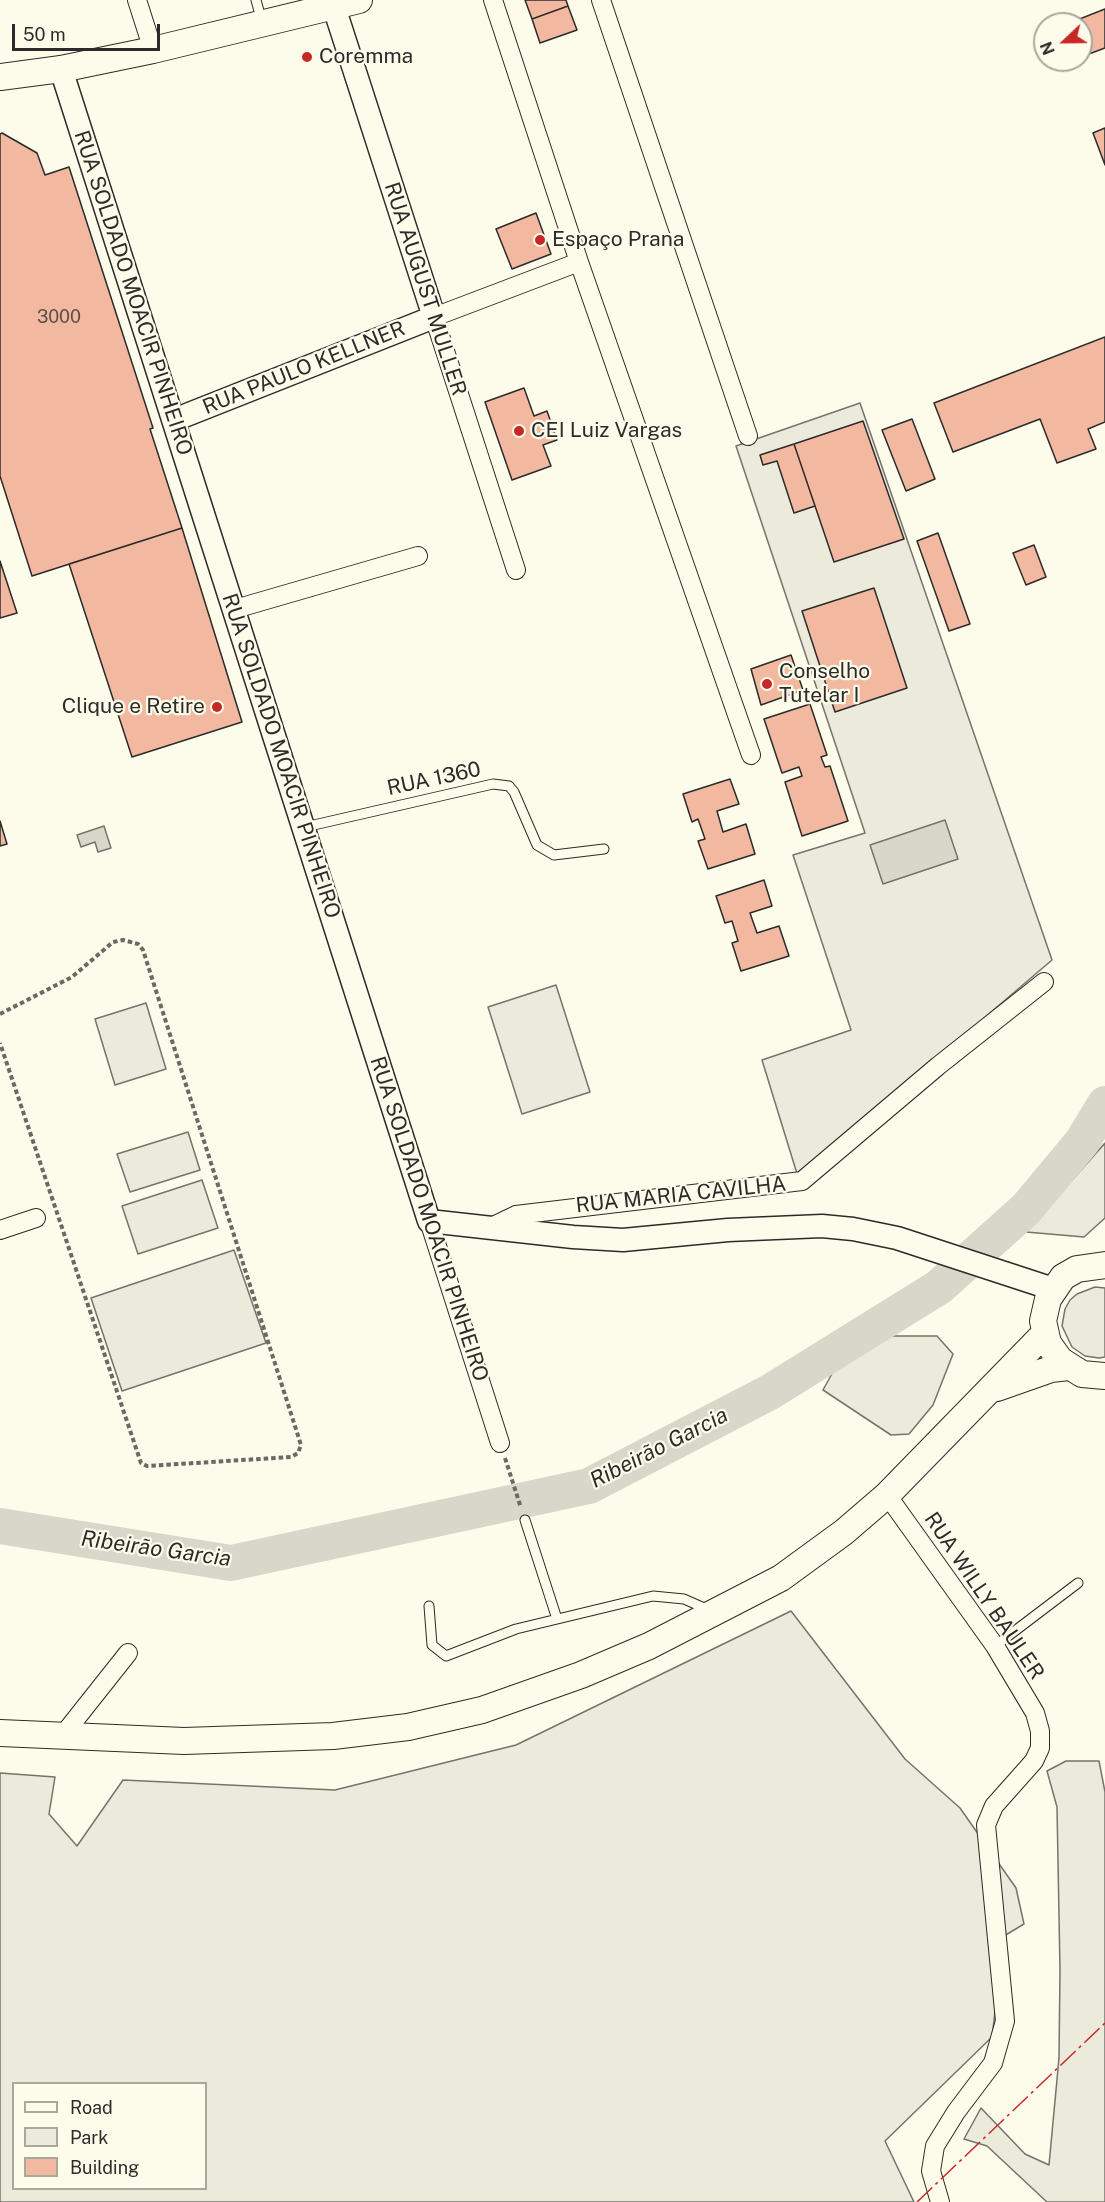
<!DOCTYPE html>
<meta charset="utf-8">
<style>
body{margin:0}
#map{position:relative;width:1105px;height:2202px;overflow:hidden;background:#fdfbea;font-family:"Public Sans",sans-serif}
canvas{display:block}
.legend{position:absolute;left:12px;top:2082px;width:195px;height:108px;box-sizing:border-box;background:#fdfbea;border:2px solid #a9a89e;margin:0;padding:8px 10px;list-style:none;font-size:18px;color:#2b2b2b}
.legend li{display:flex;align-items:center;gap:12px;height:30px}
.legend b{width:30px;border:2px solid #a9a89e}
.north{position:absolute;left:1033px;top:12px;width:60px;height:60px;box-sizing:border-box;background:#fdfbea;border:2px solid #a9a89e;border-radius:50%;rotate:248deg;font-size:16px;font-weight:700;line-height:24px;text-align:center;color:#2b2b2b}
.north::after{content:'';display:block;margin:auto;width:21px;height:27px;background:#c62828;clip-path:polygon(50% 0,100% 100%,50% 72%,0 100%)}
.scale{position:absolute;left:12px;top:24px;width:148px;height:27px;box-sizing:border-box;border:3px solid #2b2b2b;border-top:0;padding-left:8px;font-size:18px;line-height:21px;white-space:nowrap;color:#2b2b2b;-webkit-text-stroke:4px #fdfbea;paint-order:stroke}
</style>
<div id="map">
<canvas width="1105" height="2202"></canvas>
<ul class="legend">
<li><b style="height:8px;background:#fdfbea"></b>Road</li>
<li><b style="height:16px;background:#ecebdb"></b>Park</li>
<li><b style="height:16px;background:#f2b8a0"></b>Building</li>
</ul>
<div class="north">N</div>
<div class="scale">50 m</div>
</div>
<script>
const ctx = document.querySelector('canvas').getContext('2d');
ctx.lineJoin = 'round';
function fillPath(path, color) {
  ctx.fillStyle = color;
  ctx.fill(path, 'evenodd');
}
function shape(rows) {
  const path = new Path2D();
  for (const r of rows) {
    path.moveTo(r[0], r[1]);
    for (let i = 2; i < r.length; i += 2) path.lineTo(r[i], r[i + 1]);
  }
  return path;
}
function strokePath(path, color, width, dash) {
  ctx.strokeStyle = color;
  ctx.lineWidth = width;
  ctx.lineCap = dash ? 'butt' : 'round';
  ctx.setLineDash(dash || []);
  ctx.stroke(path);
}
function drawText(font, color, halo, rows, align = 'center') {
  ctx.font = font + ' "Public Sans",sans-serif';
  ctx.lineWidth = 4.5;
  ctx.setLineDash([]);
  ctx.textBaseline = 'middle';
  ctx.strokeStyle = halo;
  ctx.fillStyle = color;
  for (const [text, x, y, turn = 0] of rows) {
    ctx.save();
    ctx.translate(x, y);
    ctx.rotate((+turn || 0) * Math.PI / 180);
    ctx.textAlign = isNaN(turn) ? turn : align;
    if (halo) ctx.strokeText(text, 0, 0);
    ctx.fillText(text, 0, 0);
    ctx.restore();
  }
}
const green = shape([
 [860,403,1052,960,798,1177,762,1060,851,1030,793,855,865,833,736,446,860,403],
 [556,985,590,1092,522,1114,488,1007,556,985],
 [146,1003,166,1069,115,1085,95,1019,146,1003],
 [188,1132,200,1170,130,1192,117,1154,188,1132],
 [1105,1143,1105,1218,1084,1237,1026,1232,1105,1143],
 [202,1180,218,1228,138,1254,122,1206,202,1180],
 [234,1250,266,1343,122,1391,91,1298,234,1250],
 [1095,1287,1105,1288,1105,1357,1099,1358,1085,1356,1072,1347,1062,1326,1065,1309,1070,1300,1077,1294,1095,1287],
 [885,1336,937,1336,953,1354,933,1405,909,1434,891,1435,823,1390,834,1370,885,1336],
 [791,1611,905,1759,960,1808,1016,1888,1024,1924,1004,1936,992,2037,885,2141,914,2202,0,2202,0,1773,55,1777,49,1814,77,1846,123,1780,335,1790,516,1745,791,1611],
 [14,2084,206,2084,206,2188,14,2188,14,2084],
 [1066,1761,1099,1761,1105,1792,1105,2202,1047,2202,987,2146,964,2139,981,2108,1025,2154,1049,2165,1059,2058,1060,1970,1057,1807,1047,1771,1066,1761]
]);
fillPath(green, '#ecebdb');
strokePath(green, '#74746e', 1.5);
const water = shape([
 [945,820,958,859,883,884,870,845,945,820],
 [104,826,111,848,98,852,95,842,81,847,77,835,104,826]
]);
fillPath(water, '#d8d7c9');
strokePath(water, '#74746e', 1.5);
strokePath(shape([
 [0,1526,231,1563,589,1486,770,1392,939,1287,1026,1209,1082,1142,1105,1104]
]), '#d8d7c9', 36);
const building = shape([
 [525,0,566,0,568,6,532,19,525,0],
 [568,6,577,30,540,43,532,19,568,6],
 [1105,9,1105,48,1081,57,1081,24,1067,24,1105,9],
 [1105,128,1105,165,1093,133,1105,128],
 [2,133,37,153,45,175,69,167,153,428,150,429,182,528,32,576,0,476,0,134,2,133],
 [536,213,551,254,512,269,496,229,536,213],
 [1105,337,1105,422,1088,429,1096,449,1057,463,1040,419,953,452,934,403,1105,337],
 [524,388,534,416,547,411,557,440,543,445,551,466,512,480,485,402,524,388],
 [912,419,935,479,906,491,882,430,912,419],
 [863,421,904,539,834,562,794,444,863,421],
 [794,444,815,506,794,513,777,461,763,465,760,455,794,444],
 [182,528,242,722,132,757,69,564,182,528],
 [938,533,970,624,949,631,917,541,938,533],
 [1034,545,1046,577,1026,585,1013,553,1034,545],
 [0,561,17,613,0,618,0,561],
 [874,588,907,688,835,712,802,611,874,588],
 [791,655,803,690,761,705,751,669,791,655],
 [810,704,827,755,821,757,825,767,830,766,848,821,802,836,785,782,802,776,799,767,782,773,764,719,810,704],
 [730,779,739,804,717,811,723,832,746,824,755,854,708,869,698,841,705,839,698,819,692,822,683,794,730,779],
 [0,821,7,844,0,846,0,821],
 [764,880,772,906,750,913,757,933,779,926,789,956,741,971,732,943,738,941,732,921,725,923,716,896,764,880]
]);
fillPath(building, '#f2b8a0');
strokePath(building, '#2b2b2b', 1.5);
const service = shape([
 [256,0,262,22],
 [305,827,493,784,509,786,514,792,537,845,554,855,604,849],
 [525,1520,557,1619],
 [429,1606,432,1645,446,1656,516,1629,653,1596,684,1599,711,1611],
 [995,1646,1078,1583]
]);
const minor = shape([
 [137,0,153,50],
 [493,0,579,262,751,755],
 [601,0,748,436],
 [516,570,434,317,579,262],
 [235,609,418,556],
 [429,1221,500,1443],
 [491,1227,516,1215,802,1181,938,1066,1044,982],
 [0,1230,36,1218],
 [887,1495,995,1646,1035,1713,1040,1731,1040,1748,1034,1761,994,1806,986,1825,1005,2021,993,2063,956,2112,935,2146,931,2171,940,2202],
 [63,1735,128,1653]
]);
const tertiary = shape([
 [61,69,429,1221,573,1237,623,1240,728,1230,822,1226,853,1229,897,1238,1053,1289],
 [174,420,434,317,334,7]
]);
const secondary = shape([
 [0,77,61,69,153,50,359,0],
 [1105,1265,1077,1269,1063,1277,1048,1299,1043,1321,1048,1343,1060,1360,1082,1374,1105,1376],
 [997,1388,1051,1369,1068,1367],
 [0,1733,184,1741,333,1736,408,1727,482,1710,581,1675,649,1646,781,1578,844,1532,887,1495,1045,1333]
]);
strokePath(service, '#2b2b2b', 11);
strokePath(minor, '#2b2b2b', 20);
strokePath(tertiary, '#2b2b2b', 25);
strokePath(secondary, '#2b2b2b', 28);
strokePath(shape([
 [0,1014,72,977,113,942,123,940,138,944,143,950,301,1445,298,1453,291,1457,147,1466,141,1463,0,1043],
 [505,1458,521,1508]
]), '#6a6964', 4, [4.5, 3]);
strokePath(service, '#fdfbea', 9);
strokePath(minor, '#fdfbea', 18);
strokePath(tertiary, '#fdfbea', 22);
strokePath(secondary, '#fdfbea', 26);
strokePath(shape([
 [917,2202,1105,2023]
]), '#c62828', 1.5, [21, 4.5, 3, 4.5]);
for (const [x, y, r, color] of [
 [307,57,6,"#c62828"],
 [540,240,6,"#c62828"],
 [519,431,6,"#c62828"],
 [767,684,6,"#c62828"],
 [217,707,6,"#c62828"]
]) {
  const dot = new Path2D();
  dot.arc(x, y, r, 0, 2 * Math.PI);
  ctx.fillStyle = color;
  ctx.fill(dot);
  strokePath(dot, '#fdfbea', 2);
}
drawText('18px', '#5d4e48', null, [
 ["3000",59,317]
]);
drawText('21px', '#2b2b2b', '#fdfbea', [
 ["Coremma",319,57],
 ["Espaço Prana",552,240],
 ["CEI Luiz Vargas",531,431],
 ["Conselho",779,672],
 ["Tutelar I",779,696],
 ["Clique e Retire",205,707,"right"]
], 'left');
drawText('21px', '#2b2b2b', '#fdfbea', [
 ["RUA AUGUST MULLER",425,289,72],
 ["RUA SOLDADO MOACIR PINHEIRO",133,293,72],
 ["RUA PAULO KELLNER",304,368,-22],
 ["RUA SOLDADO MOACIR PINHEIRO",281,756,72],
 ["RUA 1360",434,779,-12],
 ["RUA MARIA CAVILHA",681,1195,-6],
 ["RUA SOLDADO MOACIR PINHEIRO",429,1219,72],
 ["RUA WILLY BAULER",984,1596,56]
]);
drawText('italic 22px', '#2b2b2b', '#fdfbea', [
 ["Ribeirão Garcia",659,1448,-27],
 ["Ribeirão Garcia",156,1549,8]
]);
</script>
